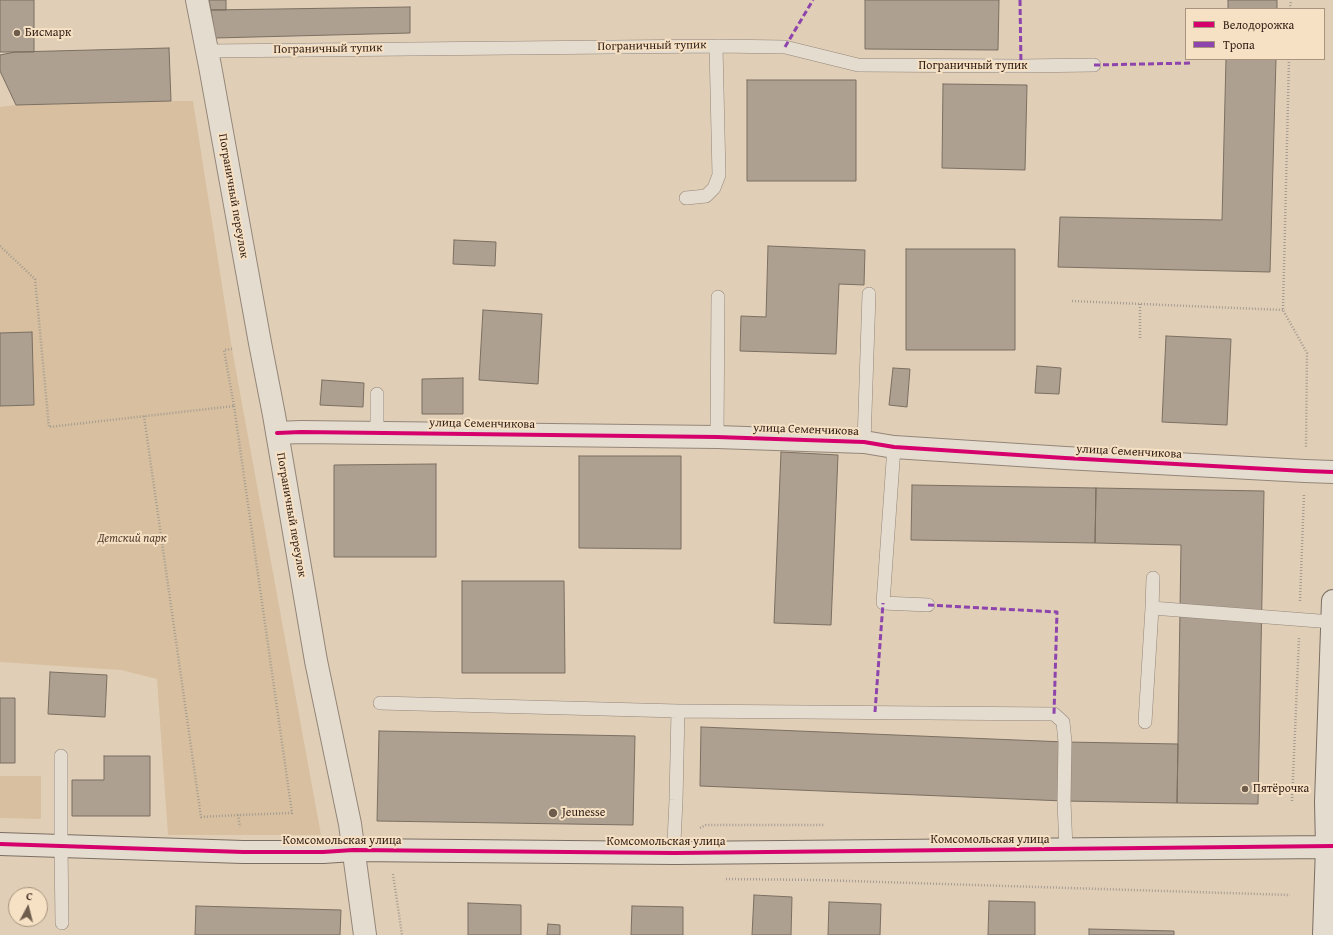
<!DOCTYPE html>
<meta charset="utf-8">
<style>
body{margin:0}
#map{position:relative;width:1333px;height:935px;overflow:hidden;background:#e0ceb6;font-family:"Gentium Book Plus",serif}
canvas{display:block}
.legend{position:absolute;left:1185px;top:8px;width:140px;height:52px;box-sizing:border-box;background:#f6e1c4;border:1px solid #a7937e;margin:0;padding:5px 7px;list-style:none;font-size:12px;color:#311e15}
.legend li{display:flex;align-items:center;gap:8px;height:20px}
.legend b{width:20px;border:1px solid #a7937e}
.north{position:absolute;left:8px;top:887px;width:40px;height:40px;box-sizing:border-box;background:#f6e1c4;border:1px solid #a7937e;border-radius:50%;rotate:7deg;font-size:11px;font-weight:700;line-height:16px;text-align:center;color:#311e15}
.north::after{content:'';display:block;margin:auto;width:14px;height:18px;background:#6e5c4d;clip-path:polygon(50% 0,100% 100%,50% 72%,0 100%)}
</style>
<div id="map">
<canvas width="1333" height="935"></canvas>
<ul class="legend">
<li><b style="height:5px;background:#d6006c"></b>Велодорожка</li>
<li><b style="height:5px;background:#8e44ad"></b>Тропа</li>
</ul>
<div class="north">С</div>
</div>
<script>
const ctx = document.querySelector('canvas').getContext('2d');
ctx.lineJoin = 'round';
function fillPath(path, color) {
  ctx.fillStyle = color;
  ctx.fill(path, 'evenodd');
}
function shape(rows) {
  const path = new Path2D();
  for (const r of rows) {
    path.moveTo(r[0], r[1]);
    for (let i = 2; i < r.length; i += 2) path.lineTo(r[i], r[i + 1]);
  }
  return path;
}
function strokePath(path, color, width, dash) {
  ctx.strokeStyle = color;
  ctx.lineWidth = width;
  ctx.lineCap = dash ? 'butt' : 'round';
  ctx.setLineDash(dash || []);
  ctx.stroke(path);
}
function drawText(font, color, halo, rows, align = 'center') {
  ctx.font = font + ' "Gentium Book Plus",serif';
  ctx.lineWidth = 4;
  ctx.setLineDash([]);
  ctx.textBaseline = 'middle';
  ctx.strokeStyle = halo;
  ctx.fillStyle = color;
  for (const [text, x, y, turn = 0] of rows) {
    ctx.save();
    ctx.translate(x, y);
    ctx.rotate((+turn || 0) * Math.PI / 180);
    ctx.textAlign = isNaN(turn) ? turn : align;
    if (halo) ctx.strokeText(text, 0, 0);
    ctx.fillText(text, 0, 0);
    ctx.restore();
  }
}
fillPath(shape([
 [171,101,193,101,232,349,321,835,168,835,157,679,121,670,0,662,0,107,16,105],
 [0,776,41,776,41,819,0,818]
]), '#d7bf9f');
const building = shape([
 [0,0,34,0,34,52,0,52,0,0],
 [209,0,226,0,226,10,211,10,209,0],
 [865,0,999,0,998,50,865,49,865,0],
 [1228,0,1277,0,1277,9,1228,9,1228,0],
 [410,7,410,33,215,38,211,10,410,7],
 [169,48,171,101,16,105,0,71,0,55,15,52,169,48],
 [1226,59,1276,59,1270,272,1058,267,1060,217,1222,220,1226,59],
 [747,80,856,80,856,181,747,181,747,80],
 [943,84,1027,85,1025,170,942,168,943,84],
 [454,240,496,242,495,266,453,264,454,240],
 [768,246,865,250,864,285,839,284,836,354,740,351,741,316,766,317,768,246],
 [906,249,1015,249,1015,350,906,350,906,249],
 [483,310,542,314,538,384,479,380,483,310],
 [32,332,34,405,0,406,0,333,32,332],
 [1166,336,1231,339,1227,425,1162,422,1166,336],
 [1037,366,1061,368,1059,394,1035,393,1037,366],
 [893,368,910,369,907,407,889,405,893,368],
 [463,378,463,414,422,414,422,379,463,378],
 [322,380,364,383,363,407,320,405,322,380],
 [781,452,838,455,831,625,774,623,781,452],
 [579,456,681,456,681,549,579,548,579,456],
 [436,464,436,557,334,557,334,465,436,464],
 [912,485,1096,488,1095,543,911,540,912,485],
 [1096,488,1264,491,1258,804,1177,803,1181,545,1095,543,1096,488],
 [462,581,564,581,565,673,462,673,462,581],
 [50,672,107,675,105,717,48,714,50,672],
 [0,698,15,698,15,763,0,763,0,698],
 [701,727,1065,742,1064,801,700,786,701,727],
 [379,731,635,736,633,825,377,821,379,731],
 [1065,742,1178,744,1177,803,1064,801,1065,742],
 [104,756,150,756,150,816,72,816,72,780,104,780,104,756],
 [754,895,792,897,791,935,752,935,754,895],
 [989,901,1035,902,1035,935,988,935,989,901],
 [829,902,881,904,880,935,828,935,829,902],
 [468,903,521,905,521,935,468,935,468,903],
 [196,906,341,910,340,935,195,935,196,906],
 [632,906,683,907,683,935,631,935,632,906],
 [548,924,560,925,560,935,547,935,548,924],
 [1089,929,1174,931,1174,935,1089,935,1089,929]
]);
fillPath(building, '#ada090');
strokePath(building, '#7b6f62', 1);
const lane = shape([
 [207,51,716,46,785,47,858,65,1021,66,1094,65],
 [686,198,706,196,714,188,719,175,716,46],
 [377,433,377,394],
 [717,437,718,297],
 [864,442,869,294],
 [894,447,883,603,928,605],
 [1153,578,1152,608,1332,622],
 [380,703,678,711,1054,714,1063,722,1065,742,1064,801,1066,849],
 [1145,722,1152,608],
 [61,756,61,845,62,923],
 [675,853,674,842,676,800,678,711]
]);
const street = shape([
 [197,0,210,66,260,343,274,415,316,661,350,824,365,935],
 [277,433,301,432,717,437,864,442,894,447,1065,458,1305,471,1333,472]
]);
const secondary = shape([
 [0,844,243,852,323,852,353,850,675,853,1327,847],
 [1324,935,1327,847,1326,802,1333,601]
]);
strokePath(lane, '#938678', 14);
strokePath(street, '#938678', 24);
strokePath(secondary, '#7b6f62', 24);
strokePath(shape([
 [1290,9,1291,0],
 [1289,59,1283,310,1307,353,1306,447],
 [0,246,35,279,49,427,234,406,224,350,232,349],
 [1072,301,1283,310],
 [1140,304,1140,340],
 [234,406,292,813,238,815,240,827],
 [144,416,201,817,238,815],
 [1300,601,1304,494],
 [1292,801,1299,638],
 [700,828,706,825,825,825],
 [393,874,402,935],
 [726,879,818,880,1290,895]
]), '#a49c91', 2.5, [1, 2]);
strokePath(lane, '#e5dcd0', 13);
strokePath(street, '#e5dcd0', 22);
strokePath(secondary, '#e5dcd0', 22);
strokePath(shape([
 [1020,0,1021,66],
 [785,47,813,0],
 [1094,65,1191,63],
 [928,605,1057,612,1054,714],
 [875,712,883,603]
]), '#8e44ad', 3, [6, 3]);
strokePath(shape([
 [277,433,301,432,717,437,864,442,894,447,1065,458,1305,471,1333,472],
 [0,844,243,852,323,852,353,850,675,853,1333,846]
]), '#d6006c', 4);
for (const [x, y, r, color] of [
 [17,33,4,"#6e5c4d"],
 [1245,789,4,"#6e5c4d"],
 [553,813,5,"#6e5c4d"]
]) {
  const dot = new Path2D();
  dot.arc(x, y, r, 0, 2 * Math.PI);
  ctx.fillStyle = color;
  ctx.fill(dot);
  strokePath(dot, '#f6e1c4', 1.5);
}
drawText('12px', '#311e15', '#f6e1c4', [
 ["Бисмарк",25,33],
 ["Пятёрочка",1253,789],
 ["Jeunesse",562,813]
], 'left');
drawText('12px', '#311e15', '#f6e1c4', [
 ["Пограничный тупик",652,46,-1],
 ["Пограничный тупик",328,49,-1],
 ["Пограничный тупик",973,66],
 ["Пограничный переулок",233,196,80],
 ["улица Семенчикова",482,424,1],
 ["улица Семенчикова",806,430,2],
 ["улица Семенчикова",1129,452,3],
 ["Пограничный переулок",291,515,80],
 ["Комсомольская улица",990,840],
 ["Комсомольская улица",342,841],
 ["Комсомольская улица",666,842]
]);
drawText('italic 12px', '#594333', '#f6e1c4', [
 ["Детский парк",132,539]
]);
</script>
